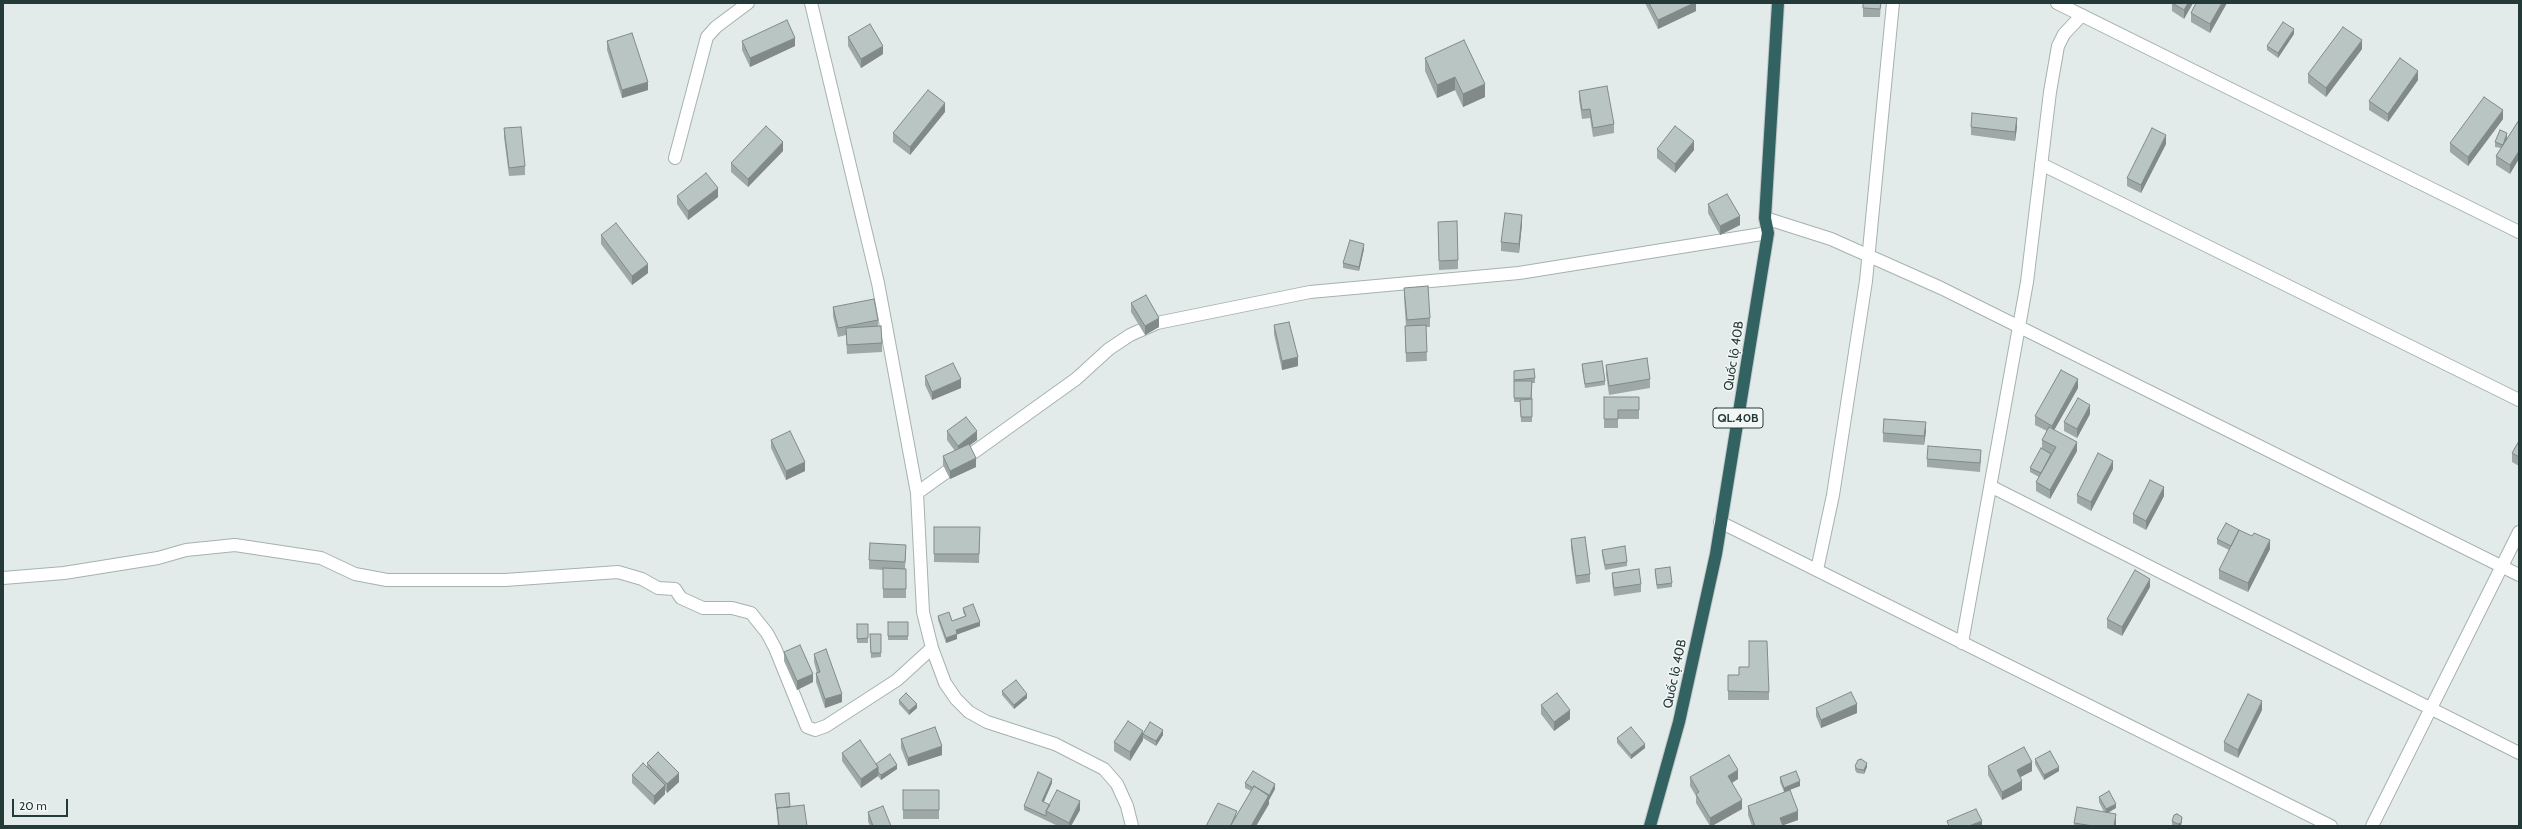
<!DOCTYPE html>
<meta charset="utf-8">
<style>
body{margin:0}
#map{position:relative;width:2522px;height:829px;overflow:hidden;background:#e2ebe9;font-family:Cabin,sans-serif}
canvas{display:block}
.frame{position:absolute;inset:0;border:4px solid #243a38;pointer-events:none}
.scale{position:absolute;left:12px;top:799px;width:56px;height:18px;box-sizing:border-box;border:2px solid #243a38;border-top:0;padding-left:5px;font-size:12px;line-height:14px;white-space:nowrap;color:#243a38;-webkit-text-stroke:3px #f2f7f6;paint-order:stroke}
</style>
<div id="map">
<canvas width="2522" height="829"></canvas>
<div class="frame"></div>
<div class="scale">20 m</div>
</div>
<script>
const ctx = document.querySelector('canvas').getContext('2d');
ctx.lineJoin = 'round';
function shape(rows) {
  const path = new Path2D();
  for (const r of rows) {
    path.moveTo(r[0], r[1]);
    for (let i = 2; i < r.length; i += 2) path.lineTo(r[i], r[i + 1]);
  }
  return path;
}
function strokePath(path, color, width, dash) {
  ctx.strokeStyle = color;
  ctx.lineWidth = width;
  ctx.lineCap = dash ? 'butt' : 'round';
  ctx.setLineDash(dash || []);
  ctx.stroke(path);
}
function fillPath(path, color) {
  ctx.fillStyle = color;
  ctx.fill(path, 'evenodd');
}
function drawText(font, color, halo, rows, align = 'center') {
  ctx.font = font + ' Cabin,sans-serif';
  ctx.lineWidth = 3;
  ctx.setLineDash([]);
  ctx.textBaseline = 'middle';
  ctx.strokeStyle = halo;
  ctx.fillStyle = color;
  for (const [text, x, y, turn = 0] of rows) {
    ctx.save();
    ctx.translate(x, y);
    ctx.rotate((+turn || 0) * Math.PI / 180);
    ctx.textAlign = isNaN(turn) ? turn : align;
    if (halo) ctx.strokeText(text, 0, 0);
    ctx.fillText(text, 0, 0);
    ctx.restore();
  }
}
const minor = shape([
 [811,3,878,283,917,493,923,612,932,648,945,683,956,699,969,712,987,722,1055,744,1104,769,1117,784,1127,806,1132,826],
 [2057,3,2519,232],
 [675,158,707,37,716,27,748,3],
 [2041,164,2519,400],
 [1765,218,1831,239,1941,288,2519,575],
 [1992,487,2519,753],
 [917,493,1076,379,1109,349,1130,335,1157,323,1310,292,1519,273,1768,233],
 [1720,522,2331,826],
 [1817,570,1833,495,1866,281,1893,3],
 [3,578,64,573,158,558,186,550,235,545,321,558,355,574,387,580,505,580,618,572,642,579,658,588,675,589,681,598,703,608,732,608,751,613,767,633,775,648,807,727,815,730,826,726,897,680,932,648],
 [1962,643,2027,282,2050,92,2058,46,2064,34,2082,15],
 [2372,826,2519,532]
]);
const highway = shape([
 [1650,826,1679,722,1716,554,1768,233,1765,218,1778,3]
]);
strokePath(minor, '#a5b2b0', 14);
strokePath(highway, '#c2c8c7', 14);
strokePath(minor, '#fff', 12);
strokePath(highway, '#336263', 12);
fillPath(shape([
 [1645,3,1696,3,1696,11,1658,29],
 [1863,3,1881,3,1880,17,1863,17],
 [2172,3,2193,3,2184,19,2172,11],
 [2196,3,2227,3,2210,33,2191,22,2191,13],
 [2294,34,2278,58,2267,50,2267,46],
 [848,37,883,54,861,68,848,46],
 [1464,40,1485,97,1463,107,1455,90,1437,98,1425,71,1425,58],
 [607,41,648,90,622,98,607,50],
 [742,41,795,46,750,67,742,50],
 [2362,49,2326,97,2308,83,2308,74],
 [2418,80,2388,122,2369,110,2369,101],
 [1579,91,1614,124,1614,133,1593,137,1590,118,1582,119,1579,99],
 [945,112,910,155,893,142,893,133],
 [2503,119,2468,166,2450,152,2450,143],
 [2519,120,2510,174,2496,165,2496,156,2501,148,2495,147,2495,142,2507,137,2507,139],
 [1971,127,2017,127,2015,141,1971,135],
 [504,128,525,166,525,175,509,176,504,137],
 [2166,144,2141,193,2127,186,2127,178],
 [1657,149,1694,150,1675,173,1657,158],
 [783,151,748,187,731,172,731,163],
 [677,196,718,197,688,220,677,204],
 [1708,204,1740,225,1720,235,1708,213],
 [1438,222,1458,260,1458,269,1439,270],
 [1522,224,1519,253,1501,251,1501,242],
 [601,235,648,273,632,285,601,244],
 [1364,249,1359,271,1343,268,1343,263],
 [1404,288,1430,318,1430,327,1426,327,1427,361,1406,362,1405,326,1406,326,1404,297],
 [1131,303,1159,327,1145,335,1131,312],
 [833,307,878,320,878,326,882,343,882,352,847,354,846,335,838,337,833,316],
 [1274,325,1298,366,1282,370,1274,334],
 [1582,364,1605,381,1605,385,1585,388,1582,369],
 [1606,365,1650,379,1650,388,1609,395,1606,374],
 [1514,371,1535,378,1535,383,1532,383,1532,422,1521,422,1520,402,1514,402],
 [925,376,961,388,932,400,925,385],
 [2078,388,2054,430,2077,451,2050,499,2036,491,2036,482,2039,477,2030,472,2030,468,2042,448,2042,440,2047,431,2035,425,2035,416],
 [1604,397,1639,397,1639,419,1618,419,1618,428,1604,428],
 [2090,414,2077,438,2064,431,2064,422],
 [947,431,977,440,970,445,976,467,950,479,943,465,943,456,955,451,947,440],
 [1926,431,1924,445,1883,442,1883,433],
 [771,440,805,471,786,480,771,448],
 [2519,441,2519,466,2512,462,2512,453],
 [1927,459,1981,459,1980,472,1927,467],
 [2113,469,2091,511,2077,503,2077,495],
 [2164,496,2146,530,2133,523,2133,514],
 [934,527,980,527,979,563,934,562],
 [1571,539,1590,574,1590,582,1576,584,1571,548],
 [2217,539,2270,549,2248,592,2219,579,2219,570,2229,550,2217,544],
 [1602,550,1627,562,1627,566,1605,570,1602,554],
 [906,554,905,568,906,569,906,598,883,598,883,570,869,569,869,560],
 [1655,569,1672,583,1672,587,1657,589,1655,573],
 [1612,573,1641,584,1641,592,1614,596,1612,582],
 [2150,587,2122,636,2107,628,2107,619],
 [963,608,980,626,957,634,957,639,946,643,938,620,938,616,952,621,965,616,963,612],
 [888,622,908,622,908,640,888,640],
 [857,624,868,624,868,643,857,643],
 [870,634,881,634,881,657,871,658],
 [784,652,813,682,797,690,784,661],
 [814,654,842,702,825,708,816,682,816,673,817,673,814,662],
 [1728,675,1739,675,1769,692,1769,700,1728,700],
 [1002,691,1027,698,1014,709,1002,695],
 [899,700,917,708,909,715,899,704],
 [1541,705,1570,719,1554,731,1541,714],
 [1816,708,1857,713,1821,728,1816,716],
 [2262,710,2238,758,2224,751,2224,742],
 [1143,733,1163,735,1156,746,1143,738,1143,740,1130,761,1114,751,1114,742],
 [1617,738,1645,748,1631,759,1617,743],
 [901,739,942,755,908,766,901,748],
 [842,753,876,764,897,769,881,780,878,776,861,788,842,761],
 [2035,759,2059,771,2044,780,2035,764],
 [647,763,679,782,667,793,665,790,665,794,654,805,632,783,632,775,647,767],
 [1855,766,1867,767,1864,774,1857,773,1855,770],
 [1988,766,2032,771,2020,777,2022,790,2002,800,1988,775],
 [1690,777,1738,779,1732,783,1742,809,1712,826,1710,826,1696,803,1696,796,1690,786],
 [1780,777,1800,786,1784,792,1780,782],
 [1052,783,1043,802,1050,805,1080,810,1071,826,1058,826,1024,810,1024,806],
 [1245,783,1275,789,1269,800,1269,804,1256,826,1206,826,1237,815,1251,791,1245,788],
 [903,790,939,790,939,819,903,819],
 [775,794,790,807,807,826,778,826],
 [2099,797,2116,808,2108,812,2116,823,2116,826,2074,826,2074,823,2104,812,2099,802],
 [1748,806,1798,820,1783,825,1783,826,1752,826,1748,815],
 [868,812,891,826,870,826,868,821],
 [2172,821,2182,821,2181,826,2173,826,2172,825]
]), '#9ea9a7');
fillPath(shape([
 [1694,3,1696,3,1696,11,1658,29,1658,20],
 [2188,3,2193,3,2184,19,2184,10],
 [2222,3,2227,3,2210,33,2210,24],
 [2294,29,2294,34,2278,58,2278,53],
 [795,38,795,46,750,67,750,58],
 [2362,40,2362,49,2326,97,2326,88],
 [883,46,883,54,861,68,861,59],
 [2418,71,2418,80,2388,122,2388,114],
 [1455,77,1455,90,1437,98,1437,85],
 [648,82,648,90,622,98,622,90],
 [1485,84,1485,97,1463,107,1463,94],
 [945,103,945,112,910,155,910,147],
 [2503,110,2503,119,2468,166,2468,157],
 [2017,118,2017,127,2015,141,2015,132],
 [2507,133,2507,137,2503,149,2503,145],
 [2166,135,2166,144,2141,193,2141,185],
 [1694,141,1694,150,1675,173,1675,164],
 [783,142,783,151,748,187,748,179],
 [2519,151,2519,159,2510,174,2510,165],
 [718,188,718,197,688,220,688,211],
 [1522,215,1522,224,1519,253,1519,244],
 [1740,216,1740,225,1720,235,1720,226],
 [1364,244,1364,249,1359,271,1359,267],
 [648,264,648,273,632,285,632,276],
 [1159,318,1159,327,1145,335,1145,326],
 [1298,357,1298,366,1282,370,1282,361],
 [961,379,961,388,932,400,932,392],
 [2078,379,2078,388,2052,434,2052,426],
 [2090,405,2090,414,2077,438,2077,429],
 [1926,422,1926,431,1924,445,1924,436],
 [977,431,977,440,958,454,958,446],
 [2077,442,2077,451,2050,499,2050,490],
 [976,458,976,467,950,479,950,471],
 [2113,461,2113,469,2091,511,2091,502],
 [805,462,805,471,786,480,786,471],
 [2164,487,2164,496,2146,530,2146,521],
 [2270,540,2270,549,2248,592,2248,583],
 [2150,579,2150,587,2122,636,2122,627],
 [980,622,980,626,956,635,956,630],
 [957,634,957,639,946,643,946,638],
 [813,674,813,682,797,690,797,681],
 [842,694,842,702,825,708,825,699],
 [1027,694,1027,698,1014,709,1014,705],
 [2262,701,2262,710,2238,758,2238,750],
 [917,704,917,708,909,715,909,711],
 [1857,704,1857,713,1821,728,1821,720],
 [1570,710,1570,719,1554,731,1554,722],
 [1163,730,1163,735,1156,746,1156,741],
 [1143,731,1143,740,1130,761,1130,752],
 [1645,744,1645,748,1631,759,1631,755],
 [942,746,942,755,908,766,908,758],
 [2032,762,2032,771,2017,779,2017,770],
 [1867,763,1867,767,1864,774,1864,770],
 [897,765,897,769,881,780,881,775],
 [878,767,878,776,861,788,861,779],
 [2059,767,2059,771,2044,780,2044,775],
 [1738,770,1738,779,1728,785,1728,776],
 [679,773,679,782,667,793,667,784],
 [1052,779,1052,783,1042,806,1042,801],
 [1800,781,1800,786,1784,792,1784,788],
 [2022,781,2022,790,2002,800,2002,792],
 [1275,784,1275,789,1269,800,1269,804,1256,826,1251,826],
 [665,785,665,794,654,805,654,796],
 [1742,800,1742,809,1712,826,1710,826,1710,818],
 [1080,801,1080,810,1071,826,1069,826,1069,823],
 [2116,804,2116,808,2106,814,2106,809],
 [1798,811,1798,820,1781,826,1780,818],
 [2116,814,2116,826,2114,826],
 [2182,817,2181,826,2178,826,2178,824],
 [1982,821,1982,826,1969,826]
]), '#818a88');
const building = shape([
 [1649,3,1694,3,1658,20,1649,3],
 [1863,3,1881,3,1880,9,1863,8,1863,3],
 [2172,3,2188,3,2184,10,2172,3],
 [2196,3,2222,3,2210,24,2191,13,2196,3],
 [787,20,795,38,750,58,742,41,787,20],
 [2283,22,2294,29,2278,53,2267,46,2283,22],
 [870,24,883,46,861,59,848,37,870,24],
 [2343,27,2362,40,2326,88,2308,74,2343,27],
 [632,33,648,82,622,90,607,41,632,33],
 [1464,40,1485,84,1463,94,1455,77,1437,85,1425,58,1464,40],
 [2400,58,2418,71,2388,114,2369,101,2400,58],
 [1607,86,1614,124,1593,128,1590,109,1582,110,1579,91,1607,86],
 [928,90,945,103,910,147,893,133,928,90],
 [2484,97,2503,110,2468,157,2450,143,2484,97],
 [1972,113,2017,118,2015,132,1971,127,1972,113],
 [2519,120,2519,151,2510,165,2496,156,2519,120],
 [766,126,783,142,748,179,731,163,766,126],
 [1675,126,1694,141,1675,164,1657,149,1675,126],
 [521,127,525,166,509,168,504,128,521,127],
 [2152,128,2166,135,2141,185,2127,178,2152,128],
 [2500,130,2507,133,2503,145,2495,142,2500,130],
 [706,173,718,188,688,211,677,196,706,173],
 [1727,194,1740,216,1720,226,1708,204,1727,194],
 [1505,213,1522,215,1519,244,1501,242,1505,213],
 [1457,221,1458,260,1439,261,1438,222,1457,221],
 [616,223,648,264,632,276,601,235,616,223],
 [1350,240,1364,244,1359,267,1343,263,1350,240],
 [1428,286,1430,318,1407,320,1404,288,1428,286],
 [1146,295,1159,318,1145,326,1131,303,1146,295],
 [874,299,878,320,838,328,833,307,874,299],
 [1289,322,1298,357,1282,361,1274,325,1289,322],
 [1426,325,1427,352,1406,353,1405,326,1426,325],
 [881,326,882,343,847,345,846,328,881,326],
 [1647,358,1650,379,1609,386,1606,365,1647,358],
 [1602,361,1605,381,1585,384,1582,364,1602,361],
 [953,363,961,379,932,392,925,376,953,363],
 [1534,369,1535,378,1514,380,1514,371,1534,369],
 [2061,370,2078,379,2052,426,2035,416,2061,370],
 [1514,381,1532,381,1531,398,1514,398,1514,381],
 [1604,397,1639,397,1639,410,1618,410,1618,419,1604,419,1604,397],
 [2078,398,2090,405,2077,429,2064,422,2078,398],
 [1532,399,1532,417,1521,417,1520,400,1532,399],
 [966,417,977,431,958,446,947,431,966,417],
 [1884,419,1926,422,1924,436,1883,433,1884,419],
 [2049,427,2077,442,2050,490,2036,482,2056,447,2042,440,2049,427],
 [790,431,805,462,786,471,771,440,790,431],
 [2519,441,2519,457,2512,453,2519,441],
 [969,444,976,458,950,471,943,456,969,444],
 [1928,446,1981,450,1980,463,1927,459,1928,446],
 [2041,448,2051,454,2041,473,2030,468,2041,448],
 [2098,453,2113,461,2091,502,2077,495,2098,453],
 [2150,480,2164,487,2146,521,2133,514,2150,480],
 [2226,523,2239,530,2231,546,2217,539,2226,523],
 [934,527,980,527,979,554,934,554,934,527],
 [2239,530,2252,536,2254,533,2270,540,2248,583,2219,570,2239,530],
 [1585,537,1590,574,1576,576,1571,539,1585,537],
 [870,543,906,545,905,562,869,560,870,543],
 [1625,546,1627,562,1605,565,1602,550,1625,546],
 [1670,567,1672,583,1657,585,1655,569,1670,567],
 [883,568,906,569,906,589,883,589,883,568],
 [1639,569,1641,584,1614,588,1612,573,1639,569],
 [2135,570,2150,579,2122,627,2107,619,2135,570],
 [973,604,980,622,956,630,957,634,946,638,938,616,949,612,952,621,966,616,963,608,973,604],
 [888,622,908,622,908,636,888,636,888,622],
 [857,624,868,624,868,638,857,639,857,624],
 [870,634,881,634,881,653,871,653,870,634],
 [1749,641,1767,641,1769,692,1728,691,1728,675,1739,675,1739,667,1749,667,1749,641],
 [800,645,813,674,797,681,784,652,800,645],
 [826,649,842,694,825,699,816,673,820,672,814,654,826,649],
 [1016,680,1027,694,1014,705,1002,691,1016,680],
 [1851,692,1857,704,1821,720,1816,708,1851,692],
 [906,693,917,704,909,711,899,700,906,693],
 [1557,693,1570,710,1554,722,1541,705,1557,693],
 [2248,694,2262,701,2238,750,2224,742,2248,694],
 [1128,721,1143,731,1130,752,1114,742,1128,721],
 [1150,722,1163,730,1156,741,1143,734,1150,722],
 [935,727,942,746,908,758,901,739,935,727],
 [1631,727,1645,744,1631,755,1617,738,1631,727],
 [860,740,878,767,861,779,842,753,860,740],
 [2024,747,2032,762,2017,770,2022,781,2002,792,1988,766,2024,747],
 [2050,751,2059,767,2044,775,2035,759,2050,751],
 [658,752,679,773,667,784,647,763,658,752],
 [890,754,897,765,881,775,878,772,878,767,876,764,890,754],
 [1729,755,1738,770,1728,776,1742,800,1710,818,1696,794,1699,792,1690,777,1729,755],
 [1861,759,1867,763,1864,770,1857,769,1855,766,1858,760,1861,759],
 [643,763,665,785,654,796,632,775,643,763],
 [1253,771,1275,784,1269,796,1254,786,1253,788,1245,783,1253,771],
 [1796,771,1800,781,1784,788,1780,777,1796,771],
 [1038,772,1052,779,1042,801,1050,805,1046,811,1046,816,1024,806,1038,772],
 [1254,786,1269,795,1251,826,1206,826,1218,803,1237,811,1231,825,1254,786],
 [903,790,939,790,939,810,903,810,903,790],
 [1057,790,1080,801,1069,823,1046,811,1057,790],
 [1790,790,1798,811,1780,818,1783,826,1755,826,1748,806,1790,790],
 [2109,791,2116,804,2106,809,2099,797,2109,791],
 [789,793,790,807,777,808,777,809,775,794,789,793],
 [804,805,807,826,779,826,777,808,804,805],
 [883,806,891,826,873,826,868,812,883,806],
 [2077,807,2116,814,2114,826,2093,826,2074,823,2077,807],
 [1976,809,1982,821,1969,826,1949,826,1947,821,1976,809],
 [2177,814,2182,817,2181,823,2178,824,2172,821,2174,815,2177,814]
]);
fillPath(building, '#b8c5c2');
strokePath(building, '#818a88', 1);
for (const [x, y, w] of [
 [1738,418,50]
]) {
  const box = new Path2D();
  box.roundRect(x - w / 2, y - 10, w, 20, 3);
  ctx.fillStyle = '#f2f7f6';
  ctx.fill(box);
  strokePath(box, '#243a38', 1);
}
drawText('bold 12px', '#243a38', null, [
 ["QL.40B",1738,418]
]);
drawText('13px', '#243a38', '#f2f7f6', [
 ["Quốc lộ 40B",1734,356,-81],
 ["Quốc lộ 40B",1675,674,-78]
]);
</script>
